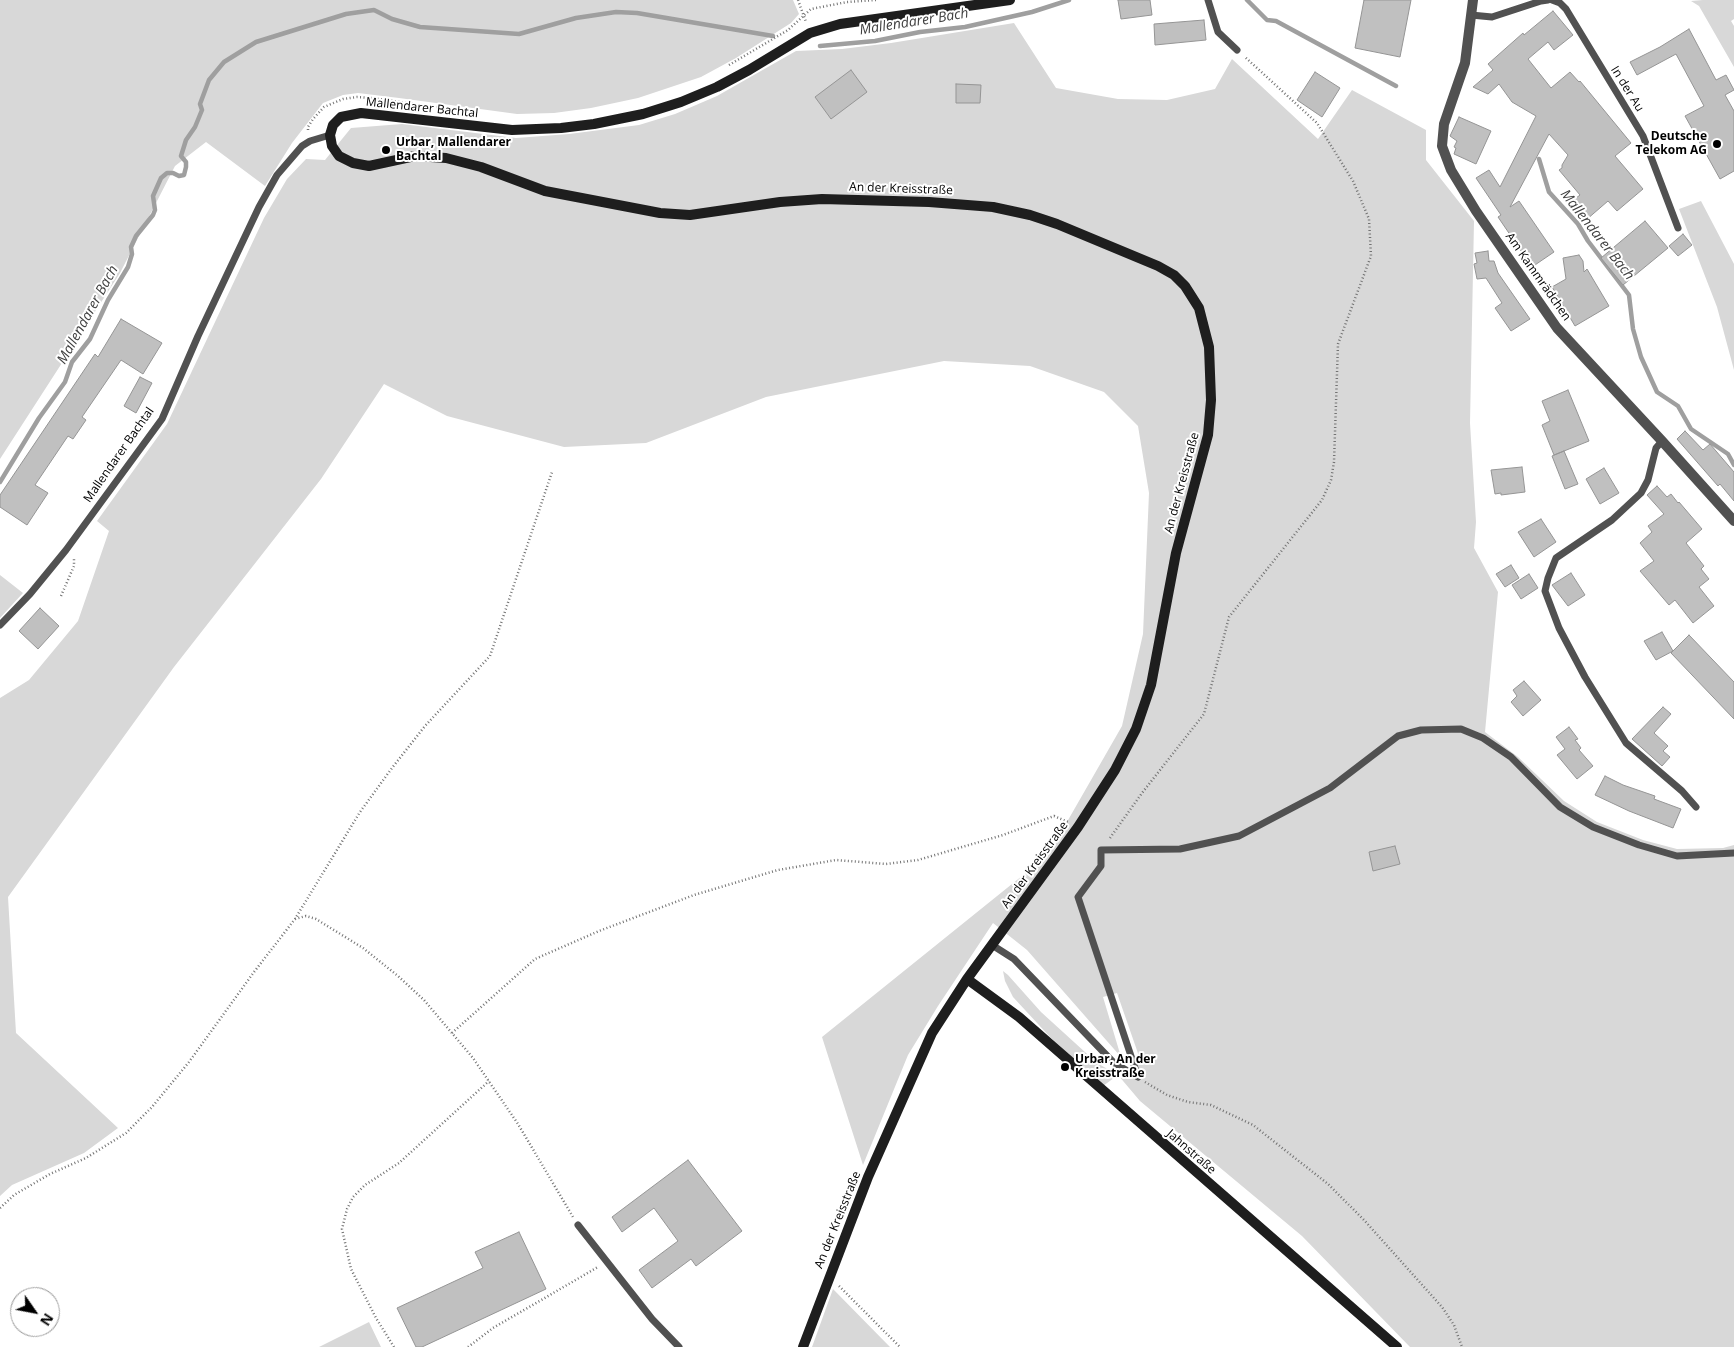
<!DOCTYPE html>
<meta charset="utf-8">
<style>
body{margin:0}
#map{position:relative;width:1734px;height:1347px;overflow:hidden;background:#fff;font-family:"Open Sans",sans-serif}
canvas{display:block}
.north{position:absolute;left:10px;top:1287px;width:50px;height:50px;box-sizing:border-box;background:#fff;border:1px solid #999;border-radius:50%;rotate:123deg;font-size:14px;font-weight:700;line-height:20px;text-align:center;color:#000}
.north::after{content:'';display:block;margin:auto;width:18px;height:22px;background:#000;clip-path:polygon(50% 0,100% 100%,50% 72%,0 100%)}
</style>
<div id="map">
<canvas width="1734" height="1347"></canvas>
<div class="north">N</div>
</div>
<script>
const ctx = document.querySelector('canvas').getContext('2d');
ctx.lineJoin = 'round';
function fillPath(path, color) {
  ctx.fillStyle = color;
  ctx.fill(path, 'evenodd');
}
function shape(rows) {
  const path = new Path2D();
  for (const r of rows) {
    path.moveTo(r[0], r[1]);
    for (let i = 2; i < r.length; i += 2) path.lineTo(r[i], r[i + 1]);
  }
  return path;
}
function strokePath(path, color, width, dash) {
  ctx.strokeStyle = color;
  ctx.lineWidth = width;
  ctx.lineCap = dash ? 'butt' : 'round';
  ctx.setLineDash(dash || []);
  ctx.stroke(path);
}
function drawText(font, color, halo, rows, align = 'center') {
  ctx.font = font + ' "Open Sans",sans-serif';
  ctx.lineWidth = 4;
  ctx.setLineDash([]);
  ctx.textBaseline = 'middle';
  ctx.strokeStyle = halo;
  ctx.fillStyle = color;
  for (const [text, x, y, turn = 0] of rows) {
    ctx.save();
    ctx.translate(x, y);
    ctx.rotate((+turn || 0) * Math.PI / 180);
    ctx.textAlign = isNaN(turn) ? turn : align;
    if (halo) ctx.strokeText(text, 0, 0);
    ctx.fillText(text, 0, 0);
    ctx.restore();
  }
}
fillPath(shape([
 [0,0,793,0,799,14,791,23,736,58,701,77,638,98,591,108,554,113,517,114,399,98,358,93,343,95,323,103,292,143,265,186,206,142,175,166,120,273,0,459],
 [1703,0,1734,0,1734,19,1731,21,1734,26,1734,67,1699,6,1691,1],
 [1014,23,1056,88,1118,99,1167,100,1215,89,1232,59,1318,139,1352,90,1426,130,1426,160,1474,221,1470,423,1476,522,1474,548,1498,592,1485,732,1518,757,1564,801,1597,822,1643,840,1677,849,1723,848,1734,845,1734,1347,1410,1347,1302,1236,1140,1101,1118,1075,1103,1086,1050,1037,1013,997,1005,981,1003,971,1008,975,1041,1012,1097,1063,1118,1075,1141,1062,1117,993,1103,997,1121,1057,1027,950,993,923,938,1006,908,1055,863,1165,822,1037,1048,855,1122,726,1143,634,1149,493,1138,426,1104,392,1030,366,944,361,766,397,646,443,564,447,447,416,384,384,321,479,174,667,8,897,16,1033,118,1128,84,1153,12,1185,0,1196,0,698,29,680,78,621,109,531,97,521,167,424,264,218,287,179,306,159,325,160,351,128,402,124,516,138,569,134,639,125,675,114,717,96,796,51,842,49,891,43],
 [1701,201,1734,264,1734,370,1717,307,1679,209],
 [0,575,23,593,0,618],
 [833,1289,890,1347,812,1347],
 [369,1322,381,1347,319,1347]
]), '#d8d8d8');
strokePath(shape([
 [1247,0,1267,20,1276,21,1396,86],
 [820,46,875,41,920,32,965,27,1032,12,1069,0],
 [1539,159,1549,192,1578,224,1588,241,1629,295,1633,329,1641,357,1657,392,1678,406,1691,429,1728,454,1734,465],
 [0,482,39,418,65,382,72,362,90,339,108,300,128,267,132,254,131,247,136,236,153,215,155,210,153,196,161,178,167,173,173,173,179,176,184,175,186,167,186,162,181,156,186,140,195,127,202,110,200,104,209,80,224,62,256,42,346,14,374,10,392,19,420,27,519,34,576,18,616,12,637,13,773,36]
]), '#9f9f9f', 4.5);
const building = shape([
 [1118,0,1150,0,1152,15,1121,19,1118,0],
 [1364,0,1411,0,1400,57,1355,48,1364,0],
 [1553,11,1573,35,1554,50,1548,42,1528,59,1551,88,1570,72,1579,82,1580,81,1631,143,1615,156,1643,189,1617,211,1608,201,1586,220,1571,202,1580,195,1559,170,1562,168,1562,165,1568,155,1549,134,1510,207,1519,201,1554,252,1532,267,1498,217,1501,215,1476,178,1489,170,1500,187,1536,116,1512,102,1499,84,1488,94,1473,87,1493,70,1488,64,1523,33,1524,35,1553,11],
 [1204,20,1206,40,1155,45,1154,24,1204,20],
 [1689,29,1716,80,1726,75,1734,90,1725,95,1734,111,1734,171,1720,179,1685,116,1704,106,1676,54,1637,75,1630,62,1660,47,1689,29],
 [851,70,867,92,831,119,815,97,851,70],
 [1315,72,1340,88,1322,117,1297,100,1315,72],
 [956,84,981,85,980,103,956,103,956,84],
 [1459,117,1491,131,1476,164,1454,154,1456,148,1454,147,1457,141,1450,136,1459,117],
 [1645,221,1668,248,1623,285,1601,258,1645,221],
 [1683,234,1692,245,1678,256,1669,246,1683,234],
 [1488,251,1489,261,1494,261,1498,273,1530,319,1511,331,1495,308,1502,303,1486,278,1477,279,1474,264,1477,263,1475,253,1488,251],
 [1579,255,1583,261,1584,272,1587,269,1609,306,1575,326,1552,287,1566,279,1563,258,1579,255],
 [121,319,162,343,143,374,121,360,82,417,86,420,73,439,68,436,35,485,48,493,27,525,0,507,0,495,95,354,98,357,121,319],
 [140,377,152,383,136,413,124,406,140,377],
 [1568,390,1589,441,1554,455,1542,425,1550,421,1542,401,1568,390],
 [1685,431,1703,450,1710,444,1734,472,1734,501,1720,484,1718,486,1677,439,1685,431],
 [1564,451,1578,484,1565,489,1552,456,1564,451],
 [1522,467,1525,492,1501,495,1501,493,1495,494,1491,470,1522,467],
 [1604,468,1619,493,1600,504,1586,479,1604,468],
 [1657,486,1667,497,1671,494,1678,503,1679,502,1702,529,1686,543,1704,566,1701,569,1709,579,1699,587,1714,606,1693,623,1675,600,1669,605,1640,571,1654,561,1640,543,1652,532,1648,526,1664,514,1647,495,1657,486],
 [1541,519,1556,542,1534,557,1518,532,1541,519],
 [1511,565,1519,578,1505,587,1496,574,1511,565],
 [1571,573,1585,595,1568,606,1552,585,1571,573],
 [1529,574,1538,588,1521,599,1512,585,1529,574],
 [40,608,59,626,38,649,19,631,40,608],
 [1662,632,1673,651,1656,660,1644,641,1662,632],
 [1689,635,1734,682,1734,719,1671,653,1689,635],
 [1524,681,1541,700,1523,716,1511,702,1517,696,1513,690,1524,681],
 [1663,707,1671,714,1654,733,1668,746,1663,751,1670,757,1662,766,1632,739,1663,707],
 [1569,727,1578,739,1575,740,1581,748,1579,750,1593,766,1577,779,1557,755,1565,749,1556,737,1569,727],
 [1605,776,1623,785,1655,796,1654,799,1681,809,1673,828,1629,811,1595,795,1605,776],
 [1395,846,1400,864,1373,871,1369,852,1395,846],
 [688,1160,742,1231,696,1266,691,1259,652,1288,639,1270,678,1241,654,1208,622,1232,612,1217,688,1160],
 [519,1232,546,1289,422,1347,416,1347,397,1308,483,1268,475,1252,519,1232]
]);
fillPath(building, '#c0c0c0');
strokePath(building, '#959595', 1);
strokePath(shape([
 [798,0,806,22],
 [729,65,788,30,811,9,847,2,876,0],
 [308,130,308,127,313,119,324,107,343,99,357,97,372,98,443,108],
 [61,596,74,566,74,558],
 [1110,838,1142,793,1204,714,1229,617,1322,500,1331,480,1334,462,1338,344,1371,256,1369,219,1353,181,1317,123,1245,57],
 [295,919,306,916,316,919,363,948,398,976,424,1000,473,1058,518,1124,573,1217],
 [452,1033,535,959,599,931,694,895,778,870,836,860,886,864,918,860,1003,835,1054,816,1068,822],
 [1145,1082,1167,1095,1188,1102,1211,1105,1253,1125,1328,1184,1364,1220,1442,1307,1454,1325,1462,1347],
 [0,1208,14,1195,50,1174,86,1158,126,1133,152,1107,189,1062,254,972,295,919,360,812,392,768,425,726,490,656,552,472],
 [839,1286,900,1347],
 [394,1347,376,1318,351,1269,342,1229,347,1209,353,1197,365,1185,399,1163,489,1081],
 [468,1347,493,1328,598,1267]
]), '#737373', 2.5, [1, 2.5]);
strokePath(shape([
 [1208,0,1218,32,1237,50],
 [1552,0,1560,3,1566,9,1643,136,1678,228],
 [1471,15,1492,17,1541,1,1548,0],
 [1662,441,1656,448,1648,480,1641,493,1612,520,1556,558,1548,578,1545,591,1559,628,1585,677,1626,743,1682,791,1696,807],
 [0,625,30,594,66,550,162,419,198,336,259,207,277,175,302,146,310,141,330,135],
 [992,945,1014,959,1114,1063,1138,1077],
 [1138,1077,1078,897,1101,866,1101,850,1180,849,1239,836,1330,788,1398,736,1421,730,1461,729,1483,738,1511,757,1560,807,1593,827,1639,845,1677,856,1734,853],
 [578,1225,652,1319,679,1347]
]), '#515151', 7);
strokePath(shape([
 [1473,0,1465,63,1444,124,1442,146,1451,170,1476,211,1557,328,1662,441,1734,521]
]), '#515151', 10);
strokePath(shape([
 [967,979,1019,1017,1397,1347],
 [803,1347,868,1177,932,1033,967,979,1078,827,1115,770,1136,729,1151,685,1176,553,1208,435,1211,400,1209,347,1199,308,1185,286,1174,275,1158,266,1057,224,1030,215,993,207,929,202,822,199,780,202,690,215,660,213,545,191,481,167,446,158,415,156,369,166,353,163,339,156,332,146,330,135,333,125,341,117,361,113,512,130,561,128,594,124,643,114,681,102,717,87,749,70,810,33,840,24,1010,0]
]), '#1e1e1e', 10);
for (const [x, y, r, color] of [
 [1717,144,5,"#000"],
 [386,150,5,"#000"],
 [1065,1067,5,"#000"]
]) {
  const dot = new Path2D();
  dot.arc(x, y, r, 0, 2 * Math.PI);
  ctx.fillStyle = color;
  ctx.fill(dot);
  strokePath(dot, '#fff', 2);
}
drawText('12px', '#000', '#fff', [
 ["In der Au",1627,89,58],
 ["Mallendarer Bachtal",422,108,6],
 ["An der Kreisstraße",901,189,2],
 ["Am Kammrädchen",1538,277,55],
 ["Mallendarer Bachtal",119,455,-55],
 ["An der Kreisstraße",1182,483,-75],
 ["An der Kreisstraße",1035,865,-54],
 ["Jahnstraße",1191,1152,41],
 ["An der Kreisstraße",838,1220,-68]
]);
drawText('bold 12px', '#000', '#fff', [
 ["Deutsche",1707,137,"right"],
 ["Telekom AG",1707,151,"right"],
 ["Urbar, Mallendarer",396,143],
 ["Bachtal",396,157],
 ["Urbar, An der",1075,1060],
 ["Kreisstraße",1075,1074]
], 'left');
drawText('italic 14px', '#404040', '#fff', [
 ["Mallendarer Bach",914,22,-9],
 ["Mallendarer Bach",1597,235,52],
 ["Mallendarer Bach",88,315,-61]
]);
</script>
